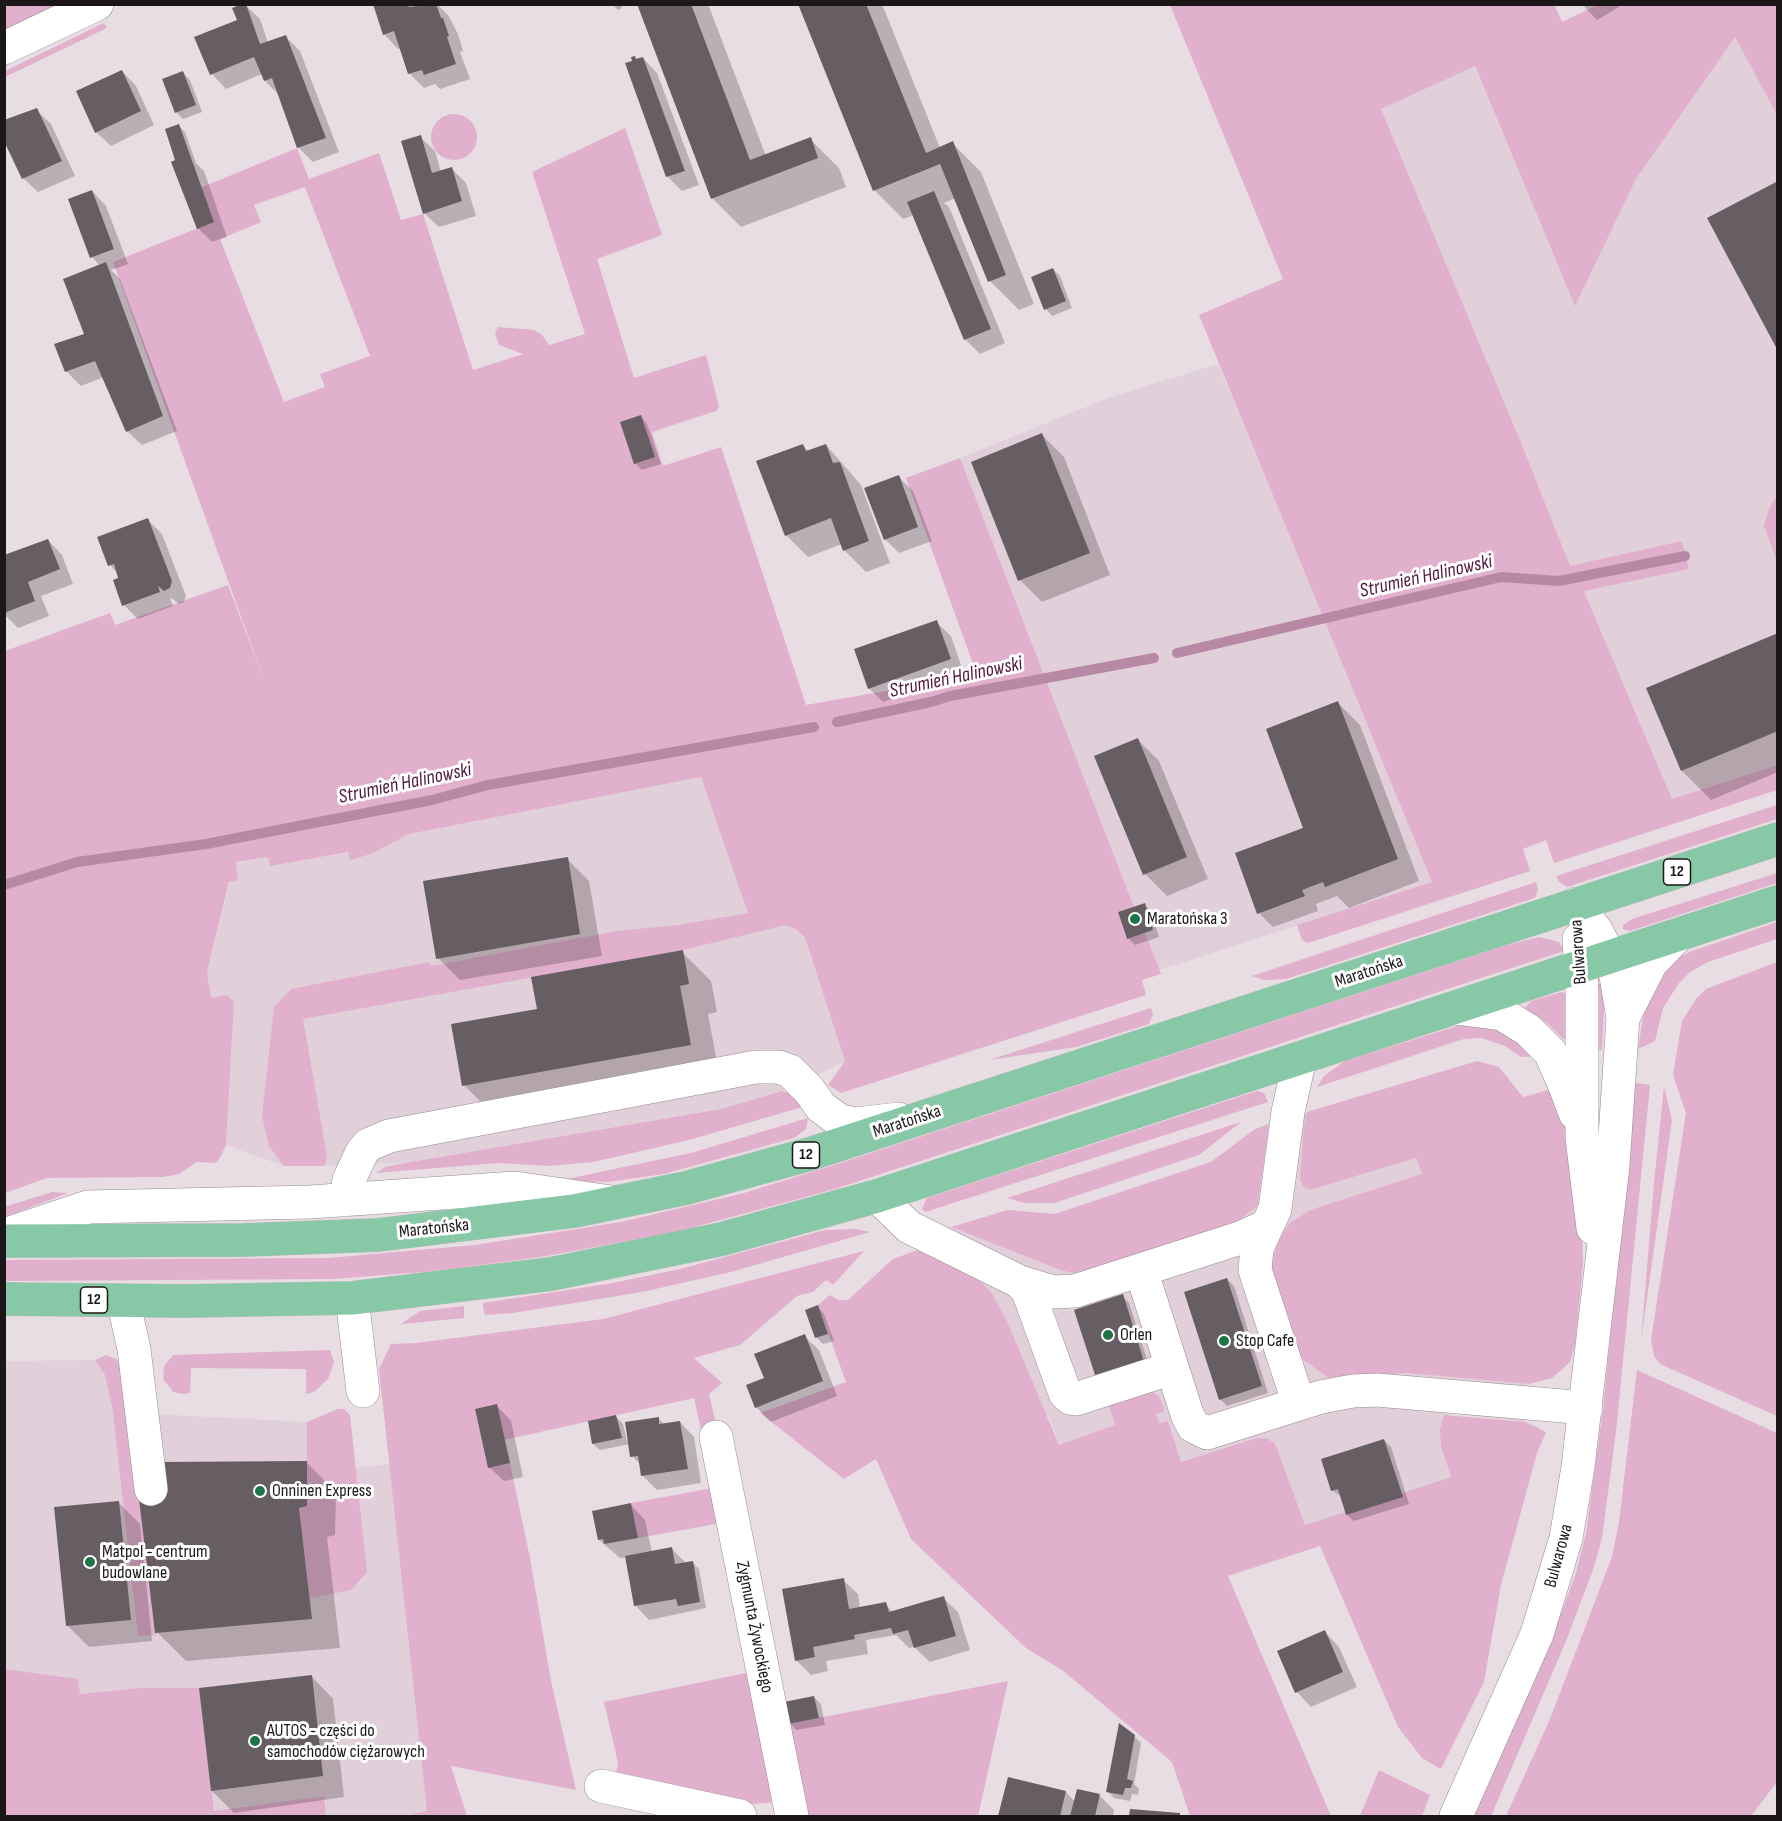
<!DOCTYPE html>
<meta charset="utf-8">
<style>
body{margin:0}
#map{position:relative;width:1782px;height:1821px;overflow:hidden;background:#e8dde3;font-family:"Sofia Sans Condensed",sans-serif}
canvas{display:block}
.frame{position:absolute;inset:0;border:6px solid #1b1719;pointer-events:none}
</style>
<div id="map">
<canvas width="1782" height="1821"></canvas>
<div class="frame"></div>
</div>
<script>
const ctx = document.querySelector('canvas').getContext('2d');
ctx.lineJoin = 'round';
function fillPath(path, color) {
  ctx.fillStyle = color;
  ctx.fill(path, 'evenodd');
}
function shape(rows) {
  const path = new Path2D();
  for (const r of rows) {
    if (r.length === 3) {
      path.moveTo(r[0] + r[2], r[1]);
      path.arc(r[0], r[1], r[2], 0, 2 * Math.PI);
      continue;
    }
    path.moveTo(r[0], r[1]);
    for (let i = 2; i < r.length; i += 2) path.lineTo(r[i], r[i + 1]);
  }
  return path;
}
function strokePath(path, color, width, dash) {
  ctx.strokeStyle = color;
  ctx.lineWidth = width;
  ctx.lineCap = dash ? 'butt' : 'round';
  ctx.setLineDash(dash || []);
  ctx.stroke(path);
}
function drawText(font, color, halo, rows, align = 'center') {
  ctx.font = font + ' "Sofia Sans Condensed",sans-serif';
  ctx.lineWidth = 6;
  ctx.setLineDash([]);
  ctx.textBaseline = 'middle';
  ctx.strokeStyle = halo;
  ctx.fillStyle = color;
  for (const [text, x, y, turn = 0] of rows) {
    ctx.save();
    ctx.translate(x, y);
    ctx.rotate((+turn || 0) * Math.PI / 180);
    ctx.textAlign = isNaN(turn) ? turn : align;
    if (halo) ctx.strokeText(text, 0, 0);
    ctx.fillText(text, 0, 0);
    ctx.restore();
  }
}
fillPath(shape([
 [1735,36,1777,115,1777,765,1672,799,1584,590,1688,569,1682,541,1570,567,1522,445,1381,109,1474,65,1575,305,1636,179],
 [1218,364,1332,634,1432,882,1159,970,1145,933,1153,930,1145,903,1134,907,960,458,1111,397],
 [757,766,851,1059,782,1091,721,1109,405,1163,284,1166,226,1145,234,1002,211,998,207,972,235,863,268,857,270,866,349,852,350,859,371,854,409,834],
 [1307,1112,1304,1124,1303,1186,1310,1190,1416,1158,1422,1175,1310,1210,1369,1375,1406,1373,1529,1384,1526,1422,1449,1413,1441,1446,1451,1477,1304,1525,1275,1443,1271,1440,1257,1438,1180,1462,1168,1421,1159,1424,1156,1414,1165,1411,1159,1396,1107,1400,1116,1425,1059,1445,1050,1419,918,1250,951,1227,1059,1270,1261,1196,1269,1124],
 [95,1360,105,1375,113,1412,307,1422,322,1420,329,1471,424,1460,427,1812,406,1816,326,1816,323,1796,214,1811,199,1688,139,1688,80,1694,77,1679,5,1669,5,1361]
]), '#e1cfd9');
fillPath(shape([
 [5,4,60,5,5,30],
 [1554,4,1562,22,1597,5,1777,5,1777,115,1735,37,1636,179,1575,306,1475,66,1381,109,1522,445,1570,566,1682,541,1689,569,1584,591,1672,799,1777,765,1777,790,1554,863,1546,840,1523,849,1530,871,1308,943,1302,940,1297,925,1432,882,1199,315,1283,279,1170,5],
 [104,23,107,28,5,77,5,71],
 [454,137,23],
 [625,128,662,235,597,259,634,378,706,355,719,406,716,411,652,432,663,466,721,447,806,705,977,675,906,478,960,458,1134,907,1118,912,1126,938,1145,933,1161,974,1142,980,1146,995,841,1093,828,1085,845,1061,805,937,796,929,786,925,683,950,303,1019,327,1156,325,1166,284,1166,269,1146,262,1116,274,1007,291,989,429,962,431,966,617,931,678,925,748,913,701,777,409,834,371,854,350,860,348,852,270,866,268,857,236,862,238,880,229,882,207,972,211,998,227,995,234,1002,226,1145,221,1156,216,1163,197,1162,179,1174,163,1177,47,1178,5,1193,5,651,110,613,115,625,228,585,265,683,113,262,213,222,200,188,297,148,309,179,379,153,401,220,423,214,473,370,523,354,499,345,495,333,498,327,534,330,542,335,549,345,585,334,532,172],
 [305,187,370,356,320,374,325,387,284,402,220,239,261,222,254,205],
 [1777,496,1777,561,1764,526,1769,509],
 [1777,805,1777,819,1567,887,1559,882,1556,876],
 [1777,873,1777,883,1630,931,1623,929,1623,925,1632,919],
 [1536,882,1538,890,1535,898,1286,979,1264,980,1252,976],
 [1777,922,1777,939,1708,962,1690,972,1679,983,1663,1008,1655,1041,1638,1049,1644,1011,1658,979,1677,958,1692,951],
 [1539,937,1559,942,1564,951,835,1189,676,1232,547,1256,436,1271,334,1279,5,1281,5,1260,328,1258,475,1245,621,1222,744,1193,837,1164,1507,945],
 [1777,962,1778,962,1777,1416,1660,1364,1654,1356,1651,1340,1686,1113,1673,1075,1682,1021,1696,999,1706,989],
 [1602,983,1605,989,1602,1050,1591,1049,1596,985],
 [1562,992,1566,994,1566,1038,1563,1039,1548,1024,1525,1008,1531,1001],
 [1151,1008,1153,1014,1149,1024,1076,1047,989,1060],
 [1460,1025,1498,1027,1539,1056,1521,1057,1505,1046,1481,1038,1464,1039,1317,1087,1324,1076,1345,1061],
 [1477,1061,1499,1067,1523,1097,1552,1089,1561,1113,1567,1135,1582,1233,1583,1265,1575,1345,1570,1362,1552,1378,1529,1384,1406,1373,1330,1379,1300,1357,1273,1274,1272,1263,1280,1236,1289,1224,1310,1210,1422,1174,1416,1158,1310,1190,1303,1186,1300,1179,1304,1124,1307,1112],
 [1635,1083,1650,1085,1616,1432,1602,1538,1593,1570,1566,1641,1491,1816,1473,1816,1561,1614,1576,1573,1586,1533,1603,1409],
 [1664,1086,1672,1120,1641,1341,1654,1183],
 [782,1091,793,1094,806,1106,689,1140,593,1162,549,1166,498,1163,376,1173,385,1167,405,1163,721,1109],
 [1257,1091,1264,1093,1268,1102,925,1212,922,1209,927,1198],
 [808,1118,806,1129,794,1138,664,1174,607,1182,557,1181,691,1153],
 [1241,1122,1199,1155,1054,1203,1025,1203,1007,1198],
 [1269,1124,1258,1205,1234,1225,1093,1270,1073,1273,1060,1270,951,1227,1008,1210,1055,1214,1211,1162,1255,1129],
 [52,1192,68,1193,5,1217,4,1207],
 [856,1229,870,1232,731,1272,642,1292,513,1313,485,1315,483,1308,483,1303,613,1283,680,1269,825,1230],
 [918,1250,978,1279,991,1292,1007,1321,1059,1445,1115,1425,1107,1399,1145,1390,1153,1392,1159,1396,1165,1411,1156,1414,1159,1423,1168,1421,1181,1462,1257,1438,1266,1438,1275,1443,1305,1525,1451,1477,1441,1446,1440,1429,1444,1415,1526,1422,1546,1432,1537,1453,1501,1585,1484,1682,1441,1769,1422,1758,1398,1727,1320,1546,1228,1576,1331,1816,1190,1816,1172,1762,1062,1670,1026,1648,911,1539,876,1459,844,1479,760,1413,846,1382,818,1305,830,1295,838,1300,848,1300,893,1259],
 [864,1251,833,1285,826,1280,813,1292,797,1296,740,1345,694,1358,722,1383,709,1394,717,1428,708,1462,694,1398,504,1440,497,1405,475,1409,488,1467,510,1463,530,1558,551,1681,576,1790,451,1766,467,1816,406,1816,427,1811,379,1369,391,1344,416,1343,603,1319],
 [464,1306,464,1318,401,1324,420,1311],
 [330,1350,334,1362,328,1379,314,1392,306,1394,306,1369,191,1368,190,1393,182,1394,173,1392,163,1379,164,1366,173,1355],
 [106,1355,116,1359,122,1366,156,1635,138,1636,113,1412,105,1375,95,1360],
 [1637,1370,1777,1433,1777,1782,1751,1816,1506,1816,1550,1719,1612,1557,1619,1522],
 [338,1409,344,1409,350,1415,367,1572,351,1590,310,1598,299,1508,307,1506,307,1422],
 [713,1488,721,1523,638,1538,631,1503],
 [5,1669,78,1679,80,1694,139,1688,199,1688,214,1811,324,1796,326,1816,5,1816],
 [751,1672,775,1802,741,1805,615,1778,618,1763,604,1702],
 [1008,1681,978,1816,807,1816,788,1724],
 [1379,1770,1430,1795,1422,1816,1360,1816]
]), '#e1b0cd');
fillPath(shape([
 [375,4,437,4,448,15,458,34,463,51,460,52,470,79,440,89,435,84,424,88,409,73,401,48,398,49,384,34],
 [621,4,622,8,618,10,612,4],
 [639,4,708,4,766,156,810,139,839,168,846,187,741,227,712,198],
 [800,4,882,4,940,148,952,143,981,172,1034,304,1019,310,990,281,956,198,944,203,949,207,1005,343,980,354,965,339,914,215,903,219,874,190],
 [1582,4,1624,4,1597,20],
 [245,5,260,19,268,43,286,37,300,51,339,152,313,162,298,147,280,96,265,81,262,74,226,89,212,74,196,38,239,21],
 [643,58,657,73,699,185,682,191,667,176,637,60],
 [122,71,136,86,154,125,111,146,96,132],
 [183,73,190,80,202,112,183,119,176,112],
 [36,110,51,124,75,176,38,192,23,178],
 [178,125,185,132,196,163,204,171,227,237,212,242,198,228],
 [420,137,435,151,441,172,452,169,466,183,476,216,439,227,424,213],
 [92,191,106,206,128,264,111,270,120,279,177,431,142,445,127,431,104,377,81,386,66,371,86,335,100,266,92,257],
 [1053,269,1060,276,1072,308,1052,316,1046,309],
 [641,417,647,424,661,464,642,470,635,463],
 [1042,435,1064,457,1110,575,1042,602,1020,580],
 [826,445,861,485,890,563,866,572,844,550,842,544,808,557,786,535,803,446,809,452],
 [899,477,913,491,932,541,899,553,885,539],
 [148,520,162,534,186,596,184,602,179,604,170,597,173,606,138,619,124,605,118,574,110,565],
 [48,540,62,555,73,584,41,596,49,616,18,628,4,614,4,557],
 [936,622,951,636,964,674,883,702,869,688],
 [1778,635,1778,772,1711,800,1682,771,1648,688],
 [1338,703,1360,725,1419,881,1349,908,1337,896,1316,904,1318,911,1273,927,1259,913,1307,834],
 [1137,739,1159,761,1208,879,1167,896,1145,874],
 [567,859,589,881,602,956,460,980,438,958],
 [1145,905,1151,911,1159,937,1135,945,1128,938],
 [682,952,711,981,717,1012,708,1014,719,1073,493,1114,464,1085,538,1010],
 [1227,1279,1234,1286,1268,1393,1227,1406,1220,1399],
 [1122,1296,1129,1303,1151,1372,1076,1311],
 [818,1307,824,1314,834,1341,823,1344,817,1338,807,1311],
 [804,1336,819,1350,837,1396,771,1422,756,1407,766,1379],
 [497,1406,511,1421,523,1477,504,1481,489,1467],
 [616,1417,623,1424,627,1442,658,1418,664,1424,680,1422,694,1437,701,1483,657,1490,642,1475,641,1465,632,1456,630,1444,600,1450,593,1444],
 [1384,1440,1391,1447,1409,1504,1354,1521,1347,1515,1342,1497,1333,1491,1323,1460],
 [307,1463,336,1492,335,1535,327,1537,340,1648,186,1661,157,1632],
 [118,1502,140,1524,152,1641,89,1647,67,1625],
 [631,1505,645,1520,652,1552,672,1549,687,1564,693,1563,699,1569,706,1608,649,1620,635,1605,627,1557,620,1558,599,1540,594,1512],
 [843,1580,858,1594,860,1609,886,1604,893,1613,943,1598,958,1612,970,1650,930,1662,914,1647,909,1648,896,1635,866,1640,868,1654,826,1661,828,1671,811,1675,796,1660],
 [1325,1632,1339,1647,1357,1687,1311,1707,1297,1692],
 [312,1677,333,1699,344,1797,234,1813,212,1791],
 [814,1697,821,1704,825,1725,796,1730,790,1723],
 [1134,1736,1141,1743,1134,1784,1139,1789,1138,1795,1132,1794,1130,1801,1114,1798,1107,1791],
 [1009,1779,1066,1792,1075,1802,1078,1790,1100,1796,1114,1810,1113,1816,1000,1816],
 [1131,1810,1180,1815,1181,1816,1131,1816]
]), '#0003');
strokePath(shape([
 [1177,653,1501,577,1559,581,1685,556],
 [837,722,931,702,950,696,1154,658],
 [4,885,77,862,206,844,432,800,488,785,814,727]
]), '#b789a5', 10);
fillPath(shape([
 [242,4,246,4,260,44,286,35,326,138,297,148,272,78,264,81,254,57,210,75,194,37,237,20,232,8],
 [373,4,408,4,409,7,436,4,441,18,443,18,449,36,447,37,456,64,424,75,422,70,408,74,394,31,383,35],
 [637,4,691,4,750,160,811,137,818,158,711,199],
 [798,4,866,4,926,153,953,141,1006,275,988,282,940,164,873,191],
 [635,56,636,59,643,57,685,171,666,177,625,63,632,61,631,57],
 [122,70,141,111,95,133,76,91],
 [183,71,196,105,175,113,162,79],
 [37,108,62,161,22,179,4,141,4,120],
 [179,124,214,222,197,229,171,162,175,160,165,129],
 [421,135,432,173,452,167,462,201,423,214,401,141],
 [1778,181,1778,351,1707,218],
 [92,190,114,249,90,258,68,199],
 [934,191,991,329,964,340,907,202],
 [106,262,163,416,126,432,95,361,65,372,54,344,84,334,63,279],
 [1053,268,1066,301,1044,310,1031,277],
 [641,415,655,457,634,464,620,422],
 [1042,433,1090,553,1018,581,971,462],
 [803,444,806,451,826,444,833,463,840,462,869,541,843,551,831,518,785,536,756,461],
 [899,475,918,527,884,540,864,488],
 [148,518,172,581,170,588,164,591,158,586,160,592,122,606,113,580,118,578,114,564,108,566,97,537],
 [48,539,60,569,28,582,35,601,4,613,4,555],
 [937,620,951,659,868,689,854,649],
 [1778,633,1778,731,1681,771,1646,688],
 [1338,701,1398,859,1325,887,1323,882,1302,890,1305,896,1257,914,1235,853,1303,828,1266,729],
 [1138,738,1187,857,1143,875,1094,756],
 [568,857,580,934,436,959,423,881],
 [1145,903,1153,930,1127,939,1118,912],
 [683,950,689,984,680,986,691,1045,462,1086,451,1024,537,1009,531,977],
 [1227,1278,1262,1386,1219,1400,1184,1292],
 [1123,1294,1145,1365,1097,1381,1074,1310],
 [818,1305,828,1334,815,1338,805,1310],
 [805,1334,823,1381,755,1408,746,1385,764,1378,754,1354],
 [497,1404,510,1463,488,1468,475,1409],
 [616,1415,622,1438,592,1444,588,1421],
 [659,1417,659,1424,680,1421,688,1469,641,1476,638,1456,630,1457,625,1422],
 [1384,1439,1403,1497,1346,1515,1338,1489,1331,1491,1321,1459],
 [307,1461,307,1506,299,1508,312,1619,155,1633,138,1491,160,1462],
 [119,1501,131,1620,66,1626,54,1507],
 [631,1503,638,1538,604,1544,603,1539,598,1540,592,1511],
 [672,1547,675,1564,693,1561,700,1602,678,1606,676,1599,634,1606,625,1556],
 [844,1578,849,1609,886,1602,889,1612,944,1596,956,1636,914,1648,908,1630,893,1634,891,1628,854,1635,855,1639,813,1647,815,1657,795,1661,782,1589],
 [1325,1630,1343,1672,1295,1693,1277,1651],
 [312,1675,323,1776,211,1791,199,1688],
 [814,1696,819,1718,788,1724,784,1702],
 [1119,1723,1135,1735,1127,1779,1133,1781,1131,1788,1125,1788,1123,1795,1106,1792],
 [1008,1777,1066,1791,1060,1816,998,1816],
 [1077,1789,1100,1794,1095,1816,1070,1816],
 [1130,1809,1180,1813,1180,1816,1129,1816]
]), '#675e63');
const minor = shape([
 [4,48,97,4],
 [1579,939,1582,992,1582,1138,1593,1228],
 [1455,1008,1502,1014,1528,1030,1550,1052,1563,1081,1575,1113],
 [1623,1018,1651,963,1679,934],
 [877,1196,909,1227,1020,1282,1028,1291,1065,1393,1070,1398,1076,1399,1172,1368],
 [345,1200,349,1180,362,1152,368,1145,389,1136,756,1067,778,1067,790,1071,809,1090,821,1107,840,1121,857,1124,898,1119],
 [4,1235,88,1207,310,1202,515,1188,611,1202],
 [1141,1270,1187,1414,1193,1426,1207,1433,1321,1397,1353,1391,1377,1390,1586,1408],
 [1020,1282,1053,1292,1075,1291,1240,1238,1267,1226],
 [352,1298,363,1391],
 [123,1300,134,1349,151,1489],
 [1299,1404,1255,1270,1257,1248,1275,1209,1288,1112,1300,1058],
 [716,1437,792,1816],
 [601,1786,740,1816],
 [1456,1816,1537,1634,1566,1538,1578,1467,1613,1166,1623,1018,1616,976,1610,957,1597,932,1576,904]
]);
const major = shape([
 [4,1241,244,1240,378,1235,574,1211,686,1188,810,1154,1778,839],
 [4,1299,184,1301,352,1298,551,1274,722,1239,877,1196,1778,902]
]);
strokePath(minor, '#948b90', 34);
strokePath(major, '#bfbebf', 34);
strokePath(minor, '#fff', 33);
strokePath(major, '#87c8a6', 33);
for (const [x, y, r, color] of [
 [1135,919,6,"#1c7447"],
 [1108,1335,6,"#1c7447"],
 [1224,1341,6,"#1c7447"],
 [260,1491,6,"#1c7447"],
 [90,1562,6,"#1c7447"],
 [255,1741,6,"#1c7447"]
]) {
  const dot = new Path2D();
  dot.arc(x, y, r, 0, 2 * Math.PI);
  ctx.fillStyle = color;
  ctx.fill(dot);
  strokePath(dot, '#fff', 2);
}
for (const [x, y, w] of [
 [1677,872,27],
 [806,1155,27],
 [94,1300,27]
]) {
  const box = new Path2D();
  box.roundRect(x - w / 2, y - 13, w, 26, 4.5);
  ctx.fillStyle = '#fff';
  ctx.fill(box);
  strokePath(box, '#1b1719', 1.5);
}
drawText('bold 16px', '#1b1719', null, [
 ["12",1677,872],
 ["12",806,1155],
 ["12",94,1300]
]);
drawText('18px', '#1b1719', '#fff', [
 ["Maratońska 3",1147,919],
 ["Orlen",1120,1335],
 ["Stop Cafe",1236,1341],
 ["Onninen Express",272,1491],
 ["Matpol - centrum",102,1552],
 ["budowlane",102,1573],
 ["AUTOS - części do",267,1731],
 ["samochodów ciężarowych",267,1752]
], 'left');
drawText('18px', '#1b1719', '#fff', [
 ["Bulwarowa",1579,952,-94],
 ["Maratońska",1369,972,-18],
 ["Maratońska",907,1122,-18],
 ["Maratońska",434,1229,-6],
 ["Bulwarowa",1559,1556,-75],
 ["Zygmunta Żywockiego",754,1627,79]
]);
drawText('italic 20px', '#51183f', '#fff', [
 ["Strumień Halinowski",1426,577,-13],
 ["Strumień Halinowski",956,678,-12],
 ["Strumień Halinowski",405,784,-12]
]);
</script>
